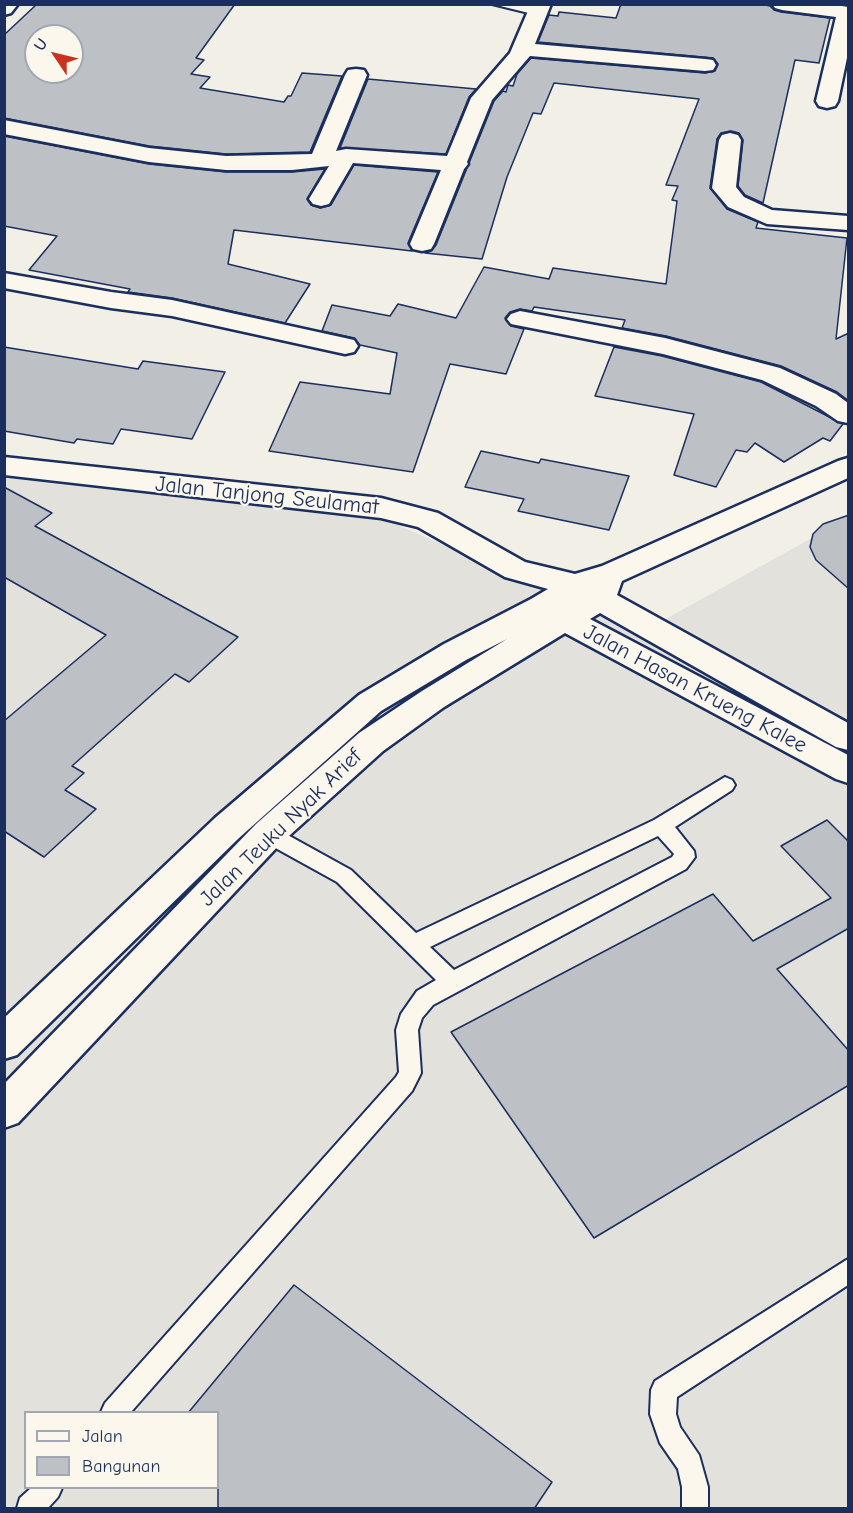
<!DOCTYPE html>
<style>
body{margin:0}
#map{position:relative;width:853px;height:1513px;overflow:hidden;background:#f2efe6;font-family:"Comic Neue",sans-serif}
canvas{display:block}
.frame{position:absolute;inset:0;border:6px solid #1b2f5e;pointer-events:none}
.legend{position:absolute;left:24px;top:1411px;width:195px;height:78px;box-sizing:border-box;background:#fbf7ec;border:2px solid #a1a7b3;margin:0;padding:8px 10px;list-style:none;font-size:18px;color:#1b2f5e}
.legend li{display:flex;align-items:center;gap:12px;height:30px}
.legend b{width:30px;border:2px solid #a1a7b3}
.north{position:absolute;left:24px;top:24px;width:60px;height:60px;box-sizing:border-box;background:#fbf7ec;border:2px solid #a1a7b3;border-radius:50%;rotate:305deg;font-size:16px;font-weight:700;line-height:24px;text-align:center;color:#1b2f5e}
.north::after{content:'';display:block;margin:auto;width:21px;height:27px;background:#c8321e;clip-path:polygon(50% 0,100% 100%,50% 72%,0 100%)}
</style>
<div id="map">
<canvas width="853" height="1513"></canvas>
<div class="frame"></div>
<ul class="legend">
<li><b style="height:8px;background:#fbf7ec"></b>Jalan</li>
<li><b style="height:16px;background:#bdc0c4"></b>Bangunan</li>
</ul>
<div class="north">U</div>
</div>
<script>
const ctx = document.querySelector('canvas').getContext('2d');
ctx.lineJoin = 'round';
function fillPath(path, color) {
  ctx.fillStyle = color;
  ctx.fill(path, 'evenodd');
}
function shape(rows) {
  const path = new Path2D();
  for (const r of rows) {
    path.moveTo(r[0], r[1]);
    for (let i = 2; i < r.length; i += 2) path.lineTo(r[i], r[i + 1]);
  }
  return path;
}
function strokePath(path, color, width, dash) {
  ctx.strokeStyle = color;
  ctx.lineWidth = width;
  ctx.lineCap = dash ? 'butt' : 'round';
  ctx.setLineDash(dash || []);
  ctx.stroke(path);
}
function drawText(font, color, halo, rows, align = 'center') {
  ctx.font = font + ' "Comic Neue",sans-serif';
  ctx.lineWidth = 4.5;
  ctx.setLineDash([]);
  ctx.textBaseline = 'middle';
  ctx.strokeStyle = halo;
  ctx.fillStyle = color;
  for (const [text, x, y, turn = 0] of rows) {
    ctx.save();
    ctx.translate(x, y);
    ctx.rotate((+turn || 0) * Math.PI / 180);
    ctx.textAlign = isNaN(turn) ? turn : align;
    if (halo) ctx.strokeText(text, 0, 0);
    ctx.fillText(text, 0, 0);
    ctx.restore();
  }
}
fillPath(shape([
 [5,476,379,517,499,569,662,621,848,518,848,1508,5,1508],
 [26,1412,218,1412,218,1488,26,1488]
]), '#e2e1dc');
const building = shape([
 [37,4,235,4,196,58,204,60,191,74,210,77,200,88,284,102,288,96,291,96,302,73,342,76,310,152,226,154,149,146,4,118,4,35,37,4],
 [36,36,72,36,72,72,36,72,36,36],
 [621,4,761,4,770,6,774,10,781,12,830,18,819,63,795,60,763,203,745,195,738,186,743,140,739,133,731,131,721,133,717,139,710,188,727,209,758,222,756,228,847,238,836,339,849,333,849,401,837,392,781,366,666,336,622,328,625,320,534,307,532,311,520,309,510,312,505,318,511,326,524,329,506,374,450,364,413,472,269,451,300,382,390,394,397,353,360,345,354,338,322,331,332,305,390,316,398,304,456,318,484,267,549,279,553,268,666,284,677,201,672,200,678,186,666,185,699,99,554,83,541,114,533,113,507,177,482,259,425,253,431,251,436,245,494,101,503,91,506,92,508,85,513,86,517,74,531,58,705,73,715,71,718,64,713,58,538,42,549,15,558,16,559,12,616,18,621,4],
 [368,79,476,89,469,97,446,154,340,148,368,79],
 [4,136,149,164,226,172,292,172,325,169,307,199,311,205,320,208,331,205,354,165,438,172,408,243,412,251,234,230,228,264,310,284,285,323,172,298,128,292,130,289,29,270,57,236,4,226,4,136],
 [4,347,138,369,143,361,225,372,192,439,121,429,113,444,77,439,74,443,4,431,4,347],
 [614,347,662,356,761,382,843,424,830,441,823,438,784,462,755,443,747,452,736,450,716,487,674,475,694,414,595,396,614,347],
 [481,451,539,463,541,459,629,476,609,530,518,511,524,499,465,487,481,451],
 [4,487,52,513,35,526,238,637,189,682,175,674,72,766,84,773,65,790,96,809,44,857,4,831,4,721,106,635,4,577,4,487],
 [849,515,849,589,816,560,810,547,813,534,823,524,849,515],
 [827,820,849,842,849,928,777,969,849,1051,849,1085,594,1238,451,1032,713,894,753,941,831,898,781,846,827,820],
 [294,1285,552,1482,534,1509,218,1509,218,1413,188,1413,294,1285]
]);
fillPath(building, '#bdc0c4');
strokePath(building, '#1b2f5e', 1.5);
const lane = shape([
 [492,4,521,4,541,8,543,11,537,15,492,4],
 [725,777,732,780,735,785,732,790,675,827,694,851,695,857,686,869,433,1005,422,1018,418,1030,421,1073,412,1091,131,1412,101,1412,105,1403,396,1077,399,1072,396,1030,401,1014,417,991,436,980,337,882,261,840,258,834,261,828,268,826,275,828,351,870,416,933,654,820,725,777],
 [658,836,674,854,672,857,454,970,430,947,658,836],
 [848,1259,848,1285,677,1397,676,1414,680,1427,699,1455,708,1487,708,1508,682,1508,682,1487,678,1469,660,1443,650,1414,651,1390,655,1381,848,1259],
 [31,1488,62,1488,58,1497,48,1508,17,1508,20,1498,31,1488]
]);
const street = shape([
 [531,4,551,4,535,44,705,59,713,60,716,65,713,70,705,71,530,56,492,100,467,162,468,164,464,169,434,244,431,249,422,251,413,249,410,244,441,170,353,163,329,204,321,206,313,204,309,199,329,166,292,170,226,170,149,162,4,134,4,120,149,148,226,156,312,154,345,75,348,70,356,69,364,70,367,75,336,151,346,149,447,156,471,98,510,53,531,4],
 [772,4,830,4,848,7,848,53,838,101,835,106,827,108,819,106,816,101,836,17,782,10,775,8,772,4],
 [730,133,738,135,741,140,736,187,744,197,772,210,848,216,848,230,767,224,728,207,712,188,719,140,722,135,730,133],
 [4,273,111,292,172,300,345,338,354,340,358,346,354,352,345,354,172,316,111,308,4,288,4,273],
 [520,311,665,338,780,368,836,394,848,403,848,423,838,421,816,406,762,380,663,354,511,324,507,319,511,314,520,311]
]);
const secondary = shape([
 [4,4,18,4,11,13,4,15,4,4],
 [4,457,381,498,438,513,525,562,575,574,602,566,838,461,848,458,848,478,622,581,617,595,848,723,848,750,836,747,600,613,590,619,848,755,848,783,836,779,565,633,444,707,383,751,280,844,18,1123,4,1128,4,1084,256,824,359,733,422,691,507,639,466,660,381,711,239,838,17,1055,4,1059,4,1018,215,818,359,695,444,644,531,599,548,589,505,577,418,527,381,518,4,475,4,457]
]);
strokePath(lane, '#1b2f5e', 4);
strokePath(street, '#1b2f5e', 5);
strokePath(secondary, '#1b2f5e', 5);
fillPath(lane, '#fbf7ec');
fillPath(street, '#fbf7ec');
fillPath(secondary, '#fbf7ec');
drawText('22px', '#1b2f5e', '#fbf7ec', [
 ["Jalan Tanjong Seulamat",267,496,6],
 ["Jalan Hasan Krueng Kalee",695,689,28],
 ["Jalan Teuku Nyak Arief",281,828,-44]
]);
</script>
